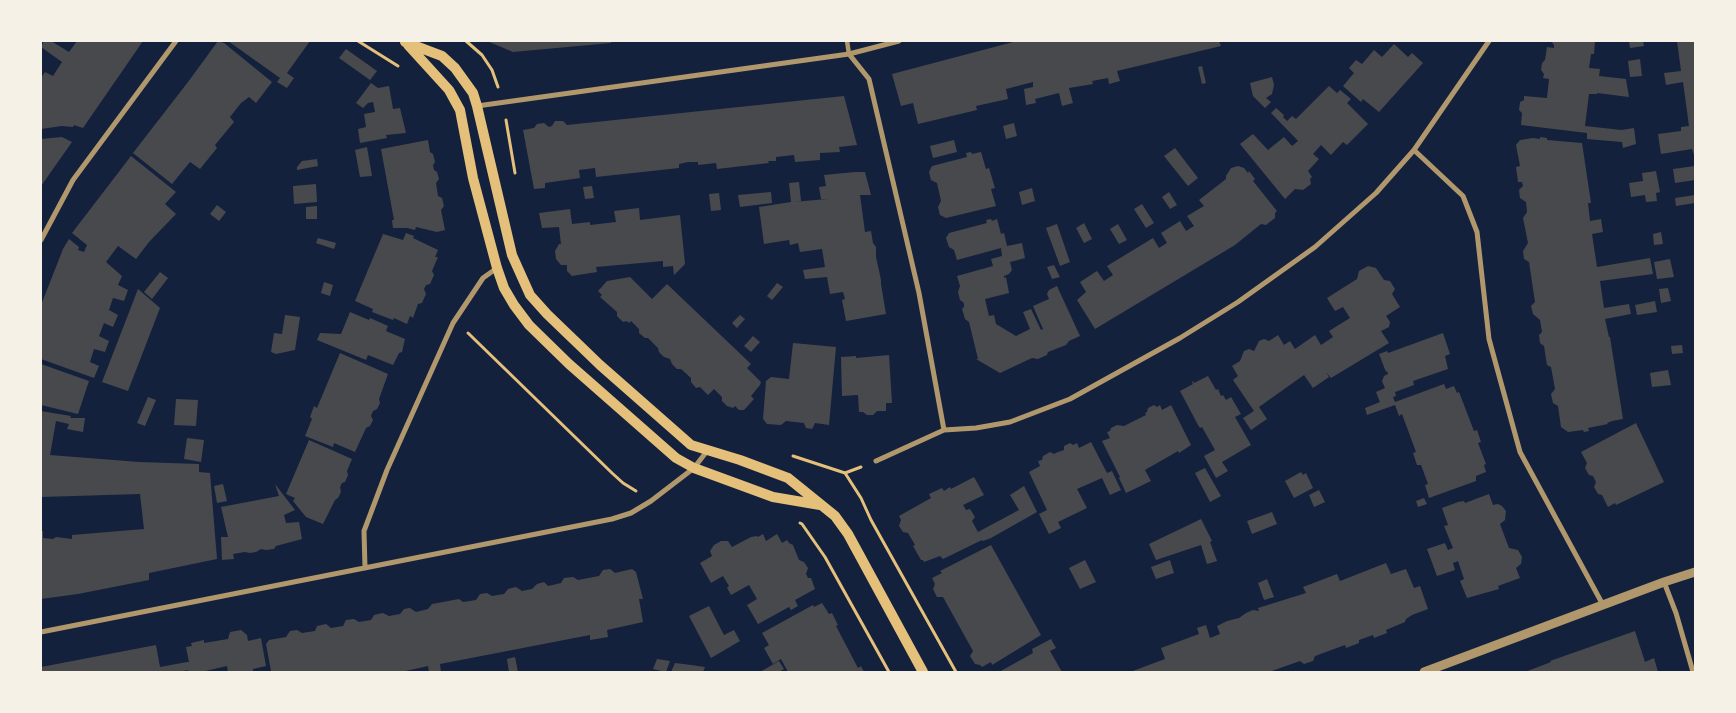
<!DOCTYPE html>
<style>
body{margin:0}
#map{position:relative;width:1736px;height:713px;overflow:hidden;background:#14213d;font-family:Quicksand,sans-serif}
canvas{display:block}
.frame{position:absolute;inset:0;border:42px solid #f6f1e7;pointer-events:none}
</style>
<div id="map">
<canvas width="1736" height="713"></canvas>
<div class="frame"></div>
</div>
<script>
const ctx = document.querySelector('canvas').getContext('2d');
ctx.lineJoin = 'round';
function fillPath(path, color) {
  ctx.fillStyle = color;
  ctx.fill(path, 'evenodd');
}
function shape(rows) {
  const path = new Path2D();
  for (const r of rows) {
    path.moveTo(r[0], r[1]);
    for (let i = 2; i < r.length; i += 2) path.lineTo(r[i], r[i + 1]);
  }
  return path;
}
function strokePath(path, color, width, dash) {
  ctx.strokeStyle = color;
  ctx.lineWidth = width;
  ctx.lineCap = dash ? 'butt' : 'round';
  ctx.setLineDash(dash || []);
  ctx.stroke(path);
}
fillPath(shape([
 [44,41,51,41,69,52,77,41,143,41,83,128,74,125,73,127,62,126,41,129,41,78,45,72,53,76,62,62,41,47],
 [218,41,224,43,272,82,256,103,249,97,241,103,230,117,234,122,215,145,217,148,200,169,190,162,172,184,133,153,188,82],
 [228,41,310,41,287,73,294,78,287,88,277,82,280,78],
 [487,41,611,41,611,43,513,52],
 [1017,41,1219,41,1221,46,1117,71,1120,81,1109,84,1108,78,1092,81,1093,84,1069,88,1073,103,1062,106,1059,93,1035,99,1036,103,1026,105,1024,89,1033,87,1033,82,1006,89,1008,99,976,106,977,110,918,124,913,103,901,106,892,74],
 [1551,41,1595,41,1594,54,1591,54,1589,68,1600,69,1599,76,1626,79,1629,97,1597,93,1597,94,1589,94,1585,126,1621,130,1634,128,1636,144,1623,148,1622,142,1587,139,1587,133,1521,125,1522,113,1519,110,1520,102,1524,100,1524,96,1547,98,1549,79,1543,78,1544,74,1541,70,1542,63,1545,60,1547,47,1554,48,1554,45],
 [1629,41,1643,41,1644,46,1630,48],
 [1677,41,1695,41,1695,158,1692,149,1661,154,1658,134,1681,131,1681,127,1689,126,1683,82,1666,85,1664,73,1681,71],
 [1394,44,1408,57,1412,53,1423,63,1379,112,1363,99,1361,102,1343,86,1354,73,1349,68,1356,60,1362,64,1374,50,1382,57],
 [346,49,377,71,370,80,339,58],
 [1640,59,1642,76,1630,77,1628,61],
 [1202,66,1206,83,1202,84,1198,67],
 [1272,77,1274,85,1272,94,1266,98,1271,102,1265,108,1253,96,1250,83],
 [371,83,378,88,389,86,393,109,400,108,406,133,386,135,387,138,360,143,358,129,366,127,364,114,375,112,373,102,368,103,363,108,356,103],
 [1329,86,1337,93,1340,90,1351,99,1347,103,1368,124,1347,145,1343,142,1331,155,1321,145,1313,154,1319,159,1308,171,1312,177,1310,179,1311,184,1303,190,1295,189,1285,199,1240,144,1253,134,1268,150,1284,137,1292,146,1298,141,1302,145,1271,113,1276,108,1284,115,1283,117,1287,121,1292,116,1296,119],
 [844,96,857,145,839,147,840,152,820,153,820,160,795,162,794,155,776,157,776,161,768,161,769,163,717,169,716,163,698,165,698,162,688,162,679,164,679,168,596,177,595,168,579,170,580,178,545,183,545,188,534,189,523,130,534,128,537,124,544,123,549,127,552,126,555,121,563,121,567,125],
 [1014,123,1017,136,1006,139,1003,126],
 [62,137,72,142,41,186,41,139],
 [1540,137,1547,138,1547,140,1582,143,1591,203,1588,203,1590,221,1601,219,1603,232,1592,234,1597,267,1650,258,1653,274,1600,281,1604,308,1629,304,1631,314,1605,319,1609,337,1610,337,1623,419,1612,421,1607,423,1608,424,1588,428,1589,431,1584,432,1583,430,1568,432,1561,427,1558,406,1553,403,1551,394,1555,389,1551,367,1547,365,1544,346,1540,343,1539,335,1542,332,1540,320,1533,314,1531,306,1535,302,1529,262,1524,259,1523,251,1528,243,1523,218,1527,212,1526,202,1520,198,1519,190,1523,186,1522,182,1518,182,1516,167,1520,166,1516,145,1520,140,1533,138,1540,139],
 [428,140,430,152,433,154,435,162,433,165,434,170,437,172,439,179,436,183,438,196,442,198,444,206,441,210,445,230,437,232,416,227,415,230,407,228,393,228,392,220,394,220,381,149],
 [954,140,957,152,933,158,930,146],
 [367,147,372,176,360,177,355,150],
 [1175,148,1198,178,1188,186,1164,156],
 [971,152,972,154,981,152,986,169,989,168,995,188,991,189,996,206,946,218,940,215,938,207,941,201,937,183,931,180,929,172,932,166,967,157,966,153],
 [131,156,176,192,165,204,176,214,149,242,136,259,118,246,106,262,122,276,118,285,128,290,124,301,113,298,109,310,118,315,113,327,104,323,99,336,109,341,105,352,94,349,90,362,99,366,94,378,41,359,41,305,63,249,69,239,79,247,78,250,84,252,87,245,72,233],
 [317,159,318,166,297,170,297,167,302,161],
 [1238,166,1244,168,1248,173,1249,171,1255,179,1253,181,1277,211,1275,213,1275,218,1266,225,1261,224,1235,245,1095,329,1077,300,1086,292,1080,282,1097,271,1104,281,1113,275,1107,266,1153,238,1159,248,1167,243,1161,233,1180,221,1186,231,1194,226,1187,216,1204,206,1199,200,1226,179,1226,176,1231,168],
 [1695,166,1695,180,1675,183,1673,169],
 [1656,171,1660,192,1656,193,1657,201,1646,202,1645,195,1631,197,1629,183,1643,181,1642,173],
 [855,172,865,172,871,195,860,195,865,232,871,231,873,243,876,247,876,257,881,280,881,284,886,314,846,321,842,300,845,299,843,292,830,294,827,277,805,279,803,270,825,267,822,249,800,252,798,243,790,245,789,240,764,244,759,207,791,202,789,183,799,182,801,201,793,202,827,199,821,199,819,187,826,186,824,175],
 [316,184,317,202,294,204,293,186],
 [592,186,594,198,585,199,583,187],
 [1032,188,1035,201,1022,205,1019,192],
 [771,192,772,203,740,207,738,195],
 [1169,192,1177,205,1170,209,1162,197],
 [719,193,721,210,711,211,709,194],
 [1695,195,1695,203,1676,206,1675,198],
 [1142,204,1154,223,1146,228,1134,209],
 [217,205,226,212,219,221,210,214],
 [317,206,317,219,306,219,306,207],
 [639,208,640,220,680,215,685,264,674,275,673,266,663,267,663,261,596,267,597,272,572,276,567,271,567,265,561,265,556,259,555,251,559,244,561,244,559,227,542,228,539,213,570,209,572,224,590,222,590,225,616,222,614,211],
 [991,219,992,221,997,219,1001,234,1004,233,1007,246,1022,243,1025,258,1010,262,1012,270,1009,274,1004,276,1004,278,1006,277,1009,293,985,299,989,316,994,315,996,324,1016,336,1030,329,1023,312,1031,309,1041,330,1043,329,1033,306,1049,299,1047,294,1049,290,1057,286,1080,336,1069,341,1066,345,1048,352,1047,355,1038,359,1032,358,1000,373,976,359,978,359,969,322,965,319,962,309,964,307,964,304,963,302,960,300,958,292,960,286,957,276,993,266,991,259,1002,256,1001,248,957,260,954,250,949,247,946,238,949,233,987,223,986,220],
 [1084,223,1092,239,1084,243,1076,228],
 [1057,224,1070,262,1060,266,1046,228],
 [1118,224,1127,240,1119,244,1110,229],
 [1661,232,1663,244,1654,245,1653,234],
 [406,233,414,236,413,238,438,250,435,257,438,257,432,271,434,275,430,284,426,285,424,289,426,294,422,303,418,304,413,318,410,316,407,324,394,318,393,320,372,312,373,309,355,301,383,234,403,240],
 [318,238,336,243,334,249,316,243],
 [1670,259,1674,277,1657,279,1654,262],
 [1054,265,1060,277,1052,279,1047,267],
 [1368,266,1376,268,1384,280,1390,281,1395,289,1392,294,1400,307,1386,316,1390,322,1389,327,1381,331,1389,343,1331,378,1326,372,1329,377,1313,388,1304,375,1259,407,1267,419,1251,430,1243,418,1254,411,1233,380,1238,376,1232,366,1240,361,1244,351,1249,349,1254,351,1259,341,1264,339,1269,341,1278,335,1284,345,1290,341,1295,349,1315,335,1321,345,1333,337,1329,331,1350,318,1343,307,1335,311,1327,298,1357,279,1359,271],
 [160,272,168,278,152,299,144,292],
 [630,277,652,299,667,284,751,364,747,368,761,382,760,385,751,396,754,399,744,410,739,410,735,406,733,408,727,406,722,401,722,397,714,389,708,395,700,387,696,388,691,382,691,378,681,369,677,369,672,364,670,359,664,357,659,352,658,348,648,338,645,338,639,333,639,329,631,321,629,323,627,321,623,322,617,316,617,312,600,297,602,295,598,291,607,281],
 [324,282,333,285,330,296,321,293],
 [777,283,783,287,772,300,767,296],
 [1668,288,1671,301,1661,303,1659,289],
 [138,289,160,308,128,391,102,382],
 [1655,301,1657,312,1637,315,1635,305],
 [350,312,369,320,370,318,388,326,386,331,405,339,402,352,399,353,393,365,368,355,366,360,317,340,320,333,341,334],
 [285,315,300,317,295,350,276,354,271,352,274,333,282,334],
 [740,315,745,319,737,328,732,323],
 [1443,333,1450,354,1445,356,1448,369,1413,381,1414,385,1395,392,1396,396,1393,397,1395,402,1444,384,1446,389,1454,386,1457,393,1459,392,1474,431,1477,430,1481,442,1478,443,1486,464,1484,465,1486,472,1476,476,1476,481,1429,498,1425,485,1428,484,1421,465,1417,465,1413,453,1416,452,1402,414,1399,416,1395,405,1367,415,1365,408,1380,402,1376,392,1385,388,1382,381,1384,376,1388,374,1387,371,1386,372,1379,354,1387,351,1388,353],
 [753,336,760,342,751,352,744,346],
 [793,343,836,347,829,425,815,423,812,429,806,428,804,423,786,421,781,425,767,424,763,419,766,381,771,377,789,379],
 [1682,345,1683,353,1672,354,1671,346],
 [340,353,388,374,379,399,380,403,377,409,373,411,371,416,373,420,370,426,366,428,355,452,334,443,333,447,305,436,312,419,310,417,314,406,317,408],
 [889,355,892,403,886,403,886,411,877,411,873,415,867,415,863,412,859,412,858,395,842,396,841,357,856,356,856,358],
 [41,364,89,381,78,414,41,405],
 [1668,370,1671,385,1652,387,1650,373],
 [1208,376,1216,390,1218,389,1221,396,1223,395,1226,400,1231,397,1241,414,1235,417,1251,445,1222,462,1228,471,1216,478,1204,456,1215,450,1202,427,1200,428,1198,425,1180,391,1193,384,1192,382,1193,381,1194,383],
 [148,397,156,400,145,426,137,423],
 [176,399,198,400,196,426,174,425],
 [1154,405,1157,407,1160,405,1162,410,1171,405,1191,445,1179,453,1178,451,1145,470,1151,481,1126,493,1119,478,1120,477,1102,441,1110,438,1107,432,1110,431,1111,428,1117,425,1124,426,1146,415,1145,413,1147,412,1148,408],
 [41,411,71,416,70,418,85,418,83,432,67,429,69,424,56,421,50,455,139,462,199,464,199,472,210,473,217,559,149,573,149,580,78,594,41,599,41,531,43,531,43,538,53,539,56,537,72,539,72,535,144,529,140,494,41,497],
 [1636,423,1664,482,1616,505,1615,503,1608,507,1602,495,1598,494,1594,487,1596,482,1593,476,1589,475,1585,468,1587,463,1581,452],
 [187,438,204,440,201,462,184,459],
 [309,440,352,459,347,471,348,475,345,482,342,483,340,487,341,492,338,498,335,500,323,524,306,517,293,501,295,498,286,494],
 [1091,442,1107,473,1112,471,1121,490,1110,495,1102,478,1077,489,1087,508,1058,522,1061,528,1049,534,1039,514,1047,510,1029,472,1040,466,1038,461,1042,460,1043,456,1050,452,1054,454,1058,452,1064,450,1064,446,1070,443,1073,445,1077,443,1079,448],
 [1205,468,1221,496,1210,502,1195,473],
 [1301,472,1303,475,1306,473,1313,488,1294,498,1285,481],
 [974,477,984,495,963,505,966,510,970,509,975,517,972,521,978,532,1019,510,1010,495,1024,486,1037,512,991,538,983,541,982,540,943,559,940,556,924,562,923,560,921,560,913,546,915,545,908,533,903,532,899,526,901,520,899,516,931,498,929,494,942,488,944,491,950,487,951,489],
 [223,484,227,501,217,503,214,486],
 [275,484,295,510,284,515,286,523,299,522,302,539,276,546,274,549,266,550,261,549,256,552,250,553,245,552,233,554,234,559,222,560,221,537,228,537,221,507,279,496],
 [1319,490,1325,502,1314,507,1309,495],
 [1489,494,1493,505,1498,504,1502,506,1506,511,1505,520,1500,524,1509,548,1518,550,1522,557,1521,564,1516,568,1520,578,1498,586,1499,589,1467,598,1460,581,1464,579,1458,561,1453,563,1455,570,1437,576,1427,549,1445,543,1448,550,1453,548,1444,526,1448,525,1442,508,1458,502,1464,501,1465,503],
 [1424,498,1427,504,1418,507,1416,501],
 [1272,512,1277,524,1252,534,1247,521],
 [1201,519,1212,541,1210,542,1217,561,1207,564,1201,545,1156,560,1149,544],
 [763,534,766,541,777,534,782,543,787,540,789,543,793,545,799,560,804,562,808,568,806,574,808,578,811,578,815,589,795,600,798,606,791,610,789,607,758,624,747,605,757,599,749,585,731,595,727,588,729,586,723,576,711,583,700,563,712,556,710,551,714,545,721,541,728,541,732,547,751,537,757,536,758,537],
 [991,545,1041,635,992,665,991,662,982,667,980,665,975,664,970,656,973,651,943,597,937,597,933,589,935,584,932,578,942,573,940,571],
 [1085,560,1096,582,1080,589,1069,568],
 [1170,560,1174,573,1156,579,1151,567],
 [1386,563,1391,574,1406,569,1414,588,1420,586,1428,609,1412,615,1406,619,1405,622,1386,630,1387,633,1374,638,1373,635,1359,640,1359,643,1346,648,1345,645,1315,656,1313,661,1304,664,1300,661,1269,672,1130,672,1165,659,1161,648,1199,634,1197,628,1206,625,1210,638,1220,634,1217,626,1227,621,1239,618,1246,613,1253,610,1259,611,1258,608,1306,593,1303,587,1337,574,1340,581],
 [610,569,615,573,632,569,636,572,643,599,639,599,643,622,607,630,608,637,590,640,590,635,440,664,441,672,429,672,428,666,401,672,271,671,266,644,269,640,286,637,290,631,297,630,302,633,315,631,317,626,326,624,331,628,343,626,346,620,354,619,359,622,371,620,374,615,383,613,389,616,400,614,404,609,410,608,416,612,428,609,432,604,459,599,463,602,476,600,480,594,487,593,492,596,504,594,508,589,516,587,522,591,532,589,537,584,544,582,548,586,561,583,564,578,573,577,578,580,599,576,603,570],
 [1267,579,1274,597,1264,600,1258,583],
 [822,603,829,614,832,613,838,625,836,626,858,668,861,666,864,672,788,672,781,659,773,664,764,648,769,645,762,633,813,605,814,607],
 [709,606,724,635,734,630,740,641,711,658,689,616],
 [241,630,247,635,248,641,261,638,266,666,253,669,253,672,228,672,227,666,201,672,188,672,188,670,178,672,41,672,41,667,156,645,160,667,187,662,189,662,186,647,192,646,191,643,204,640,204,643,228,639,230,632],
 [1635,631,1645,662,1654,658,1658,672,1525,672,1551,662,1550,661],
 [1051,639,1056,648,1050,651,1062,672,999,672,1033,653,1032,649],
 [515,657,518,672,509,672,507,659],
 [657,659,670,661,666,672,653,669],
 [779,661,784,669,779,672,760,672],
 [675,663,691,665,705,667,703,672,671,672]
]), '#48494c');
strokePath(shape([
 [358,41,398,66],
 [466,41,482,55,492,70,498,87],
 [506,120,515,173],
 [468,333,612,473,623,483,636,491],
 [793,456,845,473,861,498,871,520,956,672],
 [845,473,861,467],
 [800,523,802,524,825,557,889,672]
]), '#e5c07b', 3);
strokePath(shape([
 [847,41,849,54]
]), '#b1986c', 4.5);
strokePath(shape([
 [849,54,869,79,919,293,944,430],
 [477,106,849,54,899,41],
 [1414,150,1463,196,1477,232,1489,339,1520,452,1603,605],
 [41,240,73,180,176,41],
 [876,461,944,430,976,428,1010,422,1070,399,1180,338,1238,302,1315,247,1376,193,1414,150,1489,41],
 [365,568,364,531,387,470,453,323,483,278,497,268],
 [1664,582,1676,613,1693,672],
 [41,632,612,519,631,513,651,501,694,468,707,451]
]), '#b1986c', 5);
strokePath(shape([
 [1424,672,1664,582,1695,572]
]), '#b1986c', 9);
strokePath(shape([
 [405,42,442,56,455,68,473,93,477,106,512,255,530,295,547,314,600,365,691,445,740,460,788,478,835,516,848,534,923,672],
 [408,45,449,90,460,110,473,178,497,268,504,288,514,305,529,325,569,364,676,458,694,468,773,497,820,505]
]), '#e5c07b', 10);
</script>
